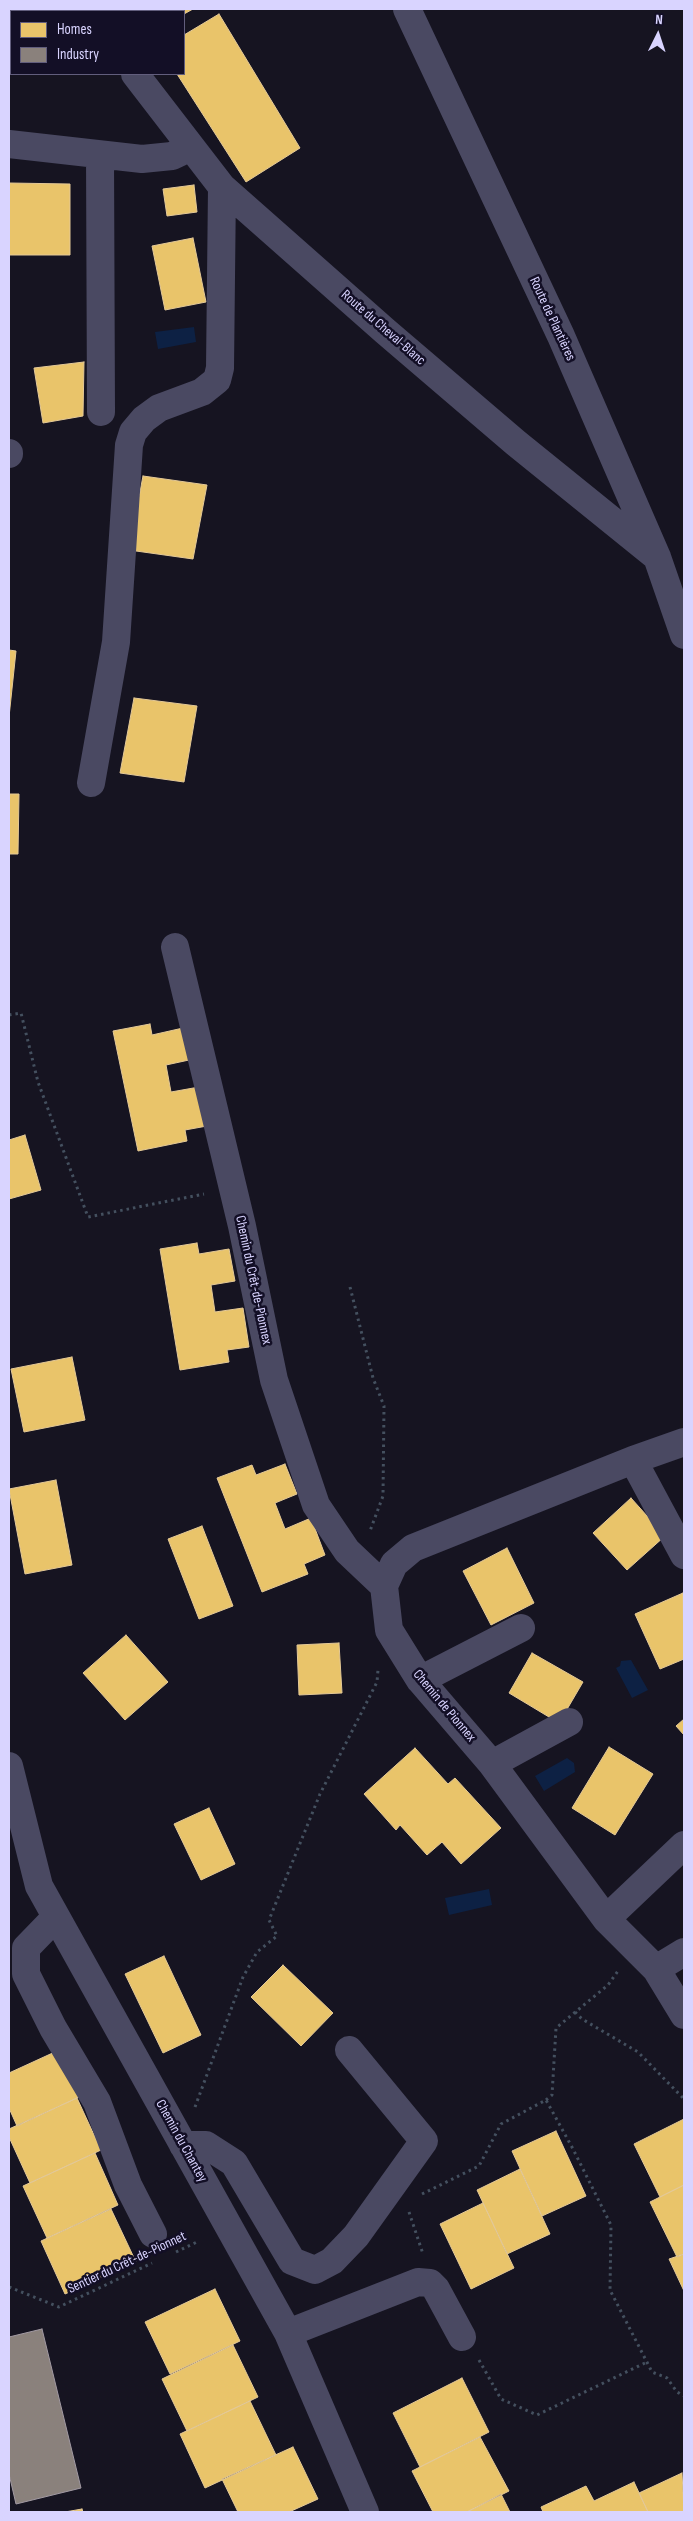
<!DOCTYPE html>
<meta charset="utf-8">
<style>
body{margin:0}
#map{position:relative;width:693px;height:2521px;overflow:hidden;background:#161421;font-family:"Sofia Sans Condensed",sans-serif}
canvas{display:block}
.frame{position:absolute;inset:0;border:10px solid #d9d4ff;pointer-events:none}
.legend{position:absolute;left:10px;top:10px;width:175px;height:65px;box-sizing:border-box;background:#130f26;border:1px solid #625e7d;margin:0;padding:6px 9px;list-style:none;font-size:15px;color:#d9d4ff}
.legend li{display:flex;align-items:center;gap:10px;height:25px}
.legend b{width:25px;border:1px solid #625e7d}
.north{position:absolute;left:633px;top:10px;width:50px;height:50px;-webkit-text-stroke:4px #130f26;paint-order:stroke;rotate:4deg;font-size:14px;font-weight:700;line-height:20px;text-align:center;color:#d9d4ff}
.north::after{content:'';display:block;margin:auto;width:18px;height:22px;background:#d9d4ff;clip-path:polygon(50% 0,100% 100%,50% 72%,0 100%)}
</style>
<div id="map">
<canvas width="693" height="2521"></canvas>
<div class="frame"></div>
<ul class="legend">
<li><b style="height:14px;background:#e9c46a"></b>Homes</li>
<li><b style="height:14px;background:#8a817c"></b>Industry</li>
</ul>
<div class="north">N</div>
</div>
<script>
const ctx = document.querySelector('canvas').getContext('2d');
ctx.lineJoin = 'round';
function fillPath(path, color) {
  ctx.fillStyle = color;
  ctx.fill(path, 'evenodd');
}
function shape(rows) {
  const path = new Path2D();
  for (const r of rows) {
    path.moveTo(r[0], r[1]);
    for (let i = 2; i < r.length; i += 2) path.lineTo(r[i], r[i + 1]);
  }
  return path;
}
function strokePath(path, color, width, dash) {
  ctx.strokeStyle = color;
  ctx.lineWidth = width;
  ctx.lineCap = dash ? 'butt' : 'round';
  ctx.setLineDash(dash || []);
  ctx.stroke(path);
}
function drawText(font, color, halo, rows, align = 'center') {
  ctx.font = font + ' "Sofia Sans Condensed",sans-serif';
  ctx.lineWidth = 5;
  ctx.setLineDash([]);
  ctx.textBaseline = 'middle';
  ctx.strokeStyle = halo;
  ctx.fillStyle = color;
  for (const [text, x, y, turn = 0] of rows) {
    ctx.save();
    ctx.translate(x, y);
    ctx.rotate((+turn || 0) * Math.PI / 180);
    ctx.textAlign = isNaN(turn) ? turn : align;
    if (halo) ctx.strokeText(text, 0, 0);
    ctx.fillText(text, 0, 0);
    ctx.restore();
  }
}
fillPath(shape([
 [194,327,196,342,158,349,155,332],
 [631,1660,648,1690,632,1698,616,1668,620,1666,621,1661],
 [567,1758,574,1763,575,1772,544,1791,535,1776],
 [489,1889,492,1905,449,1915,445,1898]
]), '#0d2144');
const homes = shape([
 [156,9,193,9,184,14,184,11,158,11,156,9],
 [219,14,300,148,246,182,177,74,184,74,184,35,219,14],
 [9,183,70,184,70,255,9,255,9,183],
 [194,185,197,212,167,216,163,189,194,185],
 [193,238,206,302,165,310,152,246,193,238],
 [84,362,83,416,43,423,34,368,84,362],
 [143,476,207,485,193,559,129,550,143,476],
 [9,650,16,651,9,717,9,650],
 [134,698,197,706,184,782,120,773,134,698],
 [9,794,19,794,18,854,9,854,9,794],
 [150,1024,152,1035,183,1028,189,1060,166,1065,171,1092,199,1087,207,1126,185,1130,187,1141,138,1151,113,1031,150,1024],
 [25,1135,41,1190,9,1199,9,1140,25,1135],
 [197,1243,199,1254,229,1249,235,1281,211,1285,215,1312,243,1308,249,1347,227,1350,229,1362,180,1370,160,1249,197,1243],
 [72,1357,85,1420,24,1432,11,1369,72,1357],
 [285,1464,297,1494,275,1503,285,1529,311,1518,325,1555,304,1564,308,1574,262,1592,217,1478,252,1465,256,1475,285,1464],
 [56,1480,72,1565,25,1574,9,1489,56,1480],
 [631,1498,665,1536,627,1570,593,1533,631,1498],
 [202,1526,233,1606,199,1619,168,1539,202,1526],
 [507,1548,534,1603,491,1625,463,1571,507,1548],
 [683,1593,684,1659,660,1669,635,1614,683,1593],
 [126,1635,168,1682,125,1720,83,1673,126,1635],
 [339,1643,342,1693,299,1695,297,1645,339,1643],
 [532,1653,583,1682,559,1723,509,1693,532,1653],
 [684,1719,684,1735,676,1726,684,1719],
 [609,1747,653,1774,615,1835,572,1808,609,1747],
 [415,1748,448,1784,455,1778,501,1828,461,1864,442,1842,427,1855,400,1825,396,1830,364,1794,415,1748],
 [209,1808,235,1864,201,1880,174,1824,209,1808],
 [164,1956,201,2035,163,2053,125,1974,164,1956],
 [283,1965,333,2013,301,2046,251,1997,283,1965],
 [57,2051,79,2097,17,2126,9,2108,9,2073,57,2051],
 [77,2098,101,2150,30,2183,9,2137,9,2129,77,2098],
 [684,2119,684,2185,660,2197,634,2144,684,2119],
 [556,2131,586,2196,542,2216,512,2151,556,2131],
 [95,2153,118,2205,47,2238,23,2186,95,2153],
 [520,2169,550,2234,507,2254,477,2190,520,2169],
 [684,2185,684,2254,677,2257,650,2202,684,2185],
 [483,2203,514,2268,471,2289,440,2224,483,2203],
 [111,2209,136,2262,65,2294,41,2241,111,2209],
 [684,2254,684,2291,669,2259,684,2254],
 [215,2289,240,2341,170,2374,145,2322,215,2289],
 [233,2345,258,2397,187,2431,162,2379,233,2345],
 [462,2378,489,2432,420,2467,393,2413,462,2378],
 [250,2401,276,2455,205,2488,180,2434,250,2401],
 [480,2437,509,2491,467,2512,433,2512,412,2471,480,2437],
 [293,2447,318,2499,289,2512,238,2512,222,2479,293,2447],
 [682,2473,684,2512,648,2512,639,2493,682,2473],
 [634,2482,648,2512,543,2512,541,2507,586,2486,594,2501,634,2482],
 [501,2494,510,2512,467,2512,501,2494],
 [82,2509,83,2512,65,2512,82,2509]
]);
fillPath(homes, '#e9c46a');
strokePath(homes, '#e4c997', 1);
const industry = shape([
 [42,2329,81,2488,16,2504,9,2474,9,2337,42,2329]
]);
fillPath(industry, '#8a817c');
strokePath(industry, '#a29aa3', 1);
strokePath(shape([
 [9,1015,21,1013,38,1082,88,1217,204,1194],
 [350,1287,373,1378,384,1406,383,1496,370,1531],
 [575,2012,582,2019,638,2052,684,2099],
 [546,2100,552,2095,556,2028,608,1985,618,1971],
 [195,2107,243,1977,257,1952,277,1936,269,1920,320,1794,377,1682,378,1670],
 [422,2194,479,2166,501,2124,546,2100,573,2149,611,2225,610,2290,652,2372,667,2378,677,2392,684,2396],
 [409,2212,423,2254],
 [176,2252,199,2241],
 [9,2287,59,2307,152,2263],
 [479,2360,501,2399,537,2415,647,2362]
]), '#44505f', 3, [2.5, 4]);
strokePath(shape([
 [30,9,40,11],
 [407,9,561,336,657,557,684,635],
 [135,74,222,187,385,331,516,443,657,557],
 [9,144,142,159,172,156,191,147],
 [100,155,101,412],
 [9,453,9,454],
 [91,783,116,642,129,445,133,432,144,419,159,408,202,392,217,380,220,368,222,187],
 [175,947,242,1226,274,1380,316,1505,347,1551,384,1586],
 [684,1442,633,1460,413,1548,394,1564,384,1586,389,1630,420,1680,492,1764,606,1919,656,1969,684,2015],
 [633,1460,684,1555],
 [420,1680,521,1628],
 [492,1764,569,1722],
 [9,1766,39,1886,288,2333,365,2512],
 [56,1917,26,1948,26,1974,53,2028,97,2102,128,2185,153,2234],
 [606,1919,684,1845],
 [656,1969,684,1952],
 [183,2145,206,2145,234,2163,292,2261,315,2270,332,2261,356,2236,424,2141,349,2050],
 [288,2333,418,2282,430,2283,436,2289,462,2337]
]), '#4a4962', 28);
drawText('14px', '#d9d4ff', '#130f26', [
 ["Route de Plantières",552,319,65],
 ["Route du Cheval-Blanc",383,328,41],
 ["Chemin du Crêt-de-Pionnex",253,1280,78],
 ["Chemin de Pionnex",444,1706,50],
 ["Chemin du Chantey",181,2141,61],
 ["Sentier du Crêt-de-Pionnet",127,2263,-25]
]);
</script>
